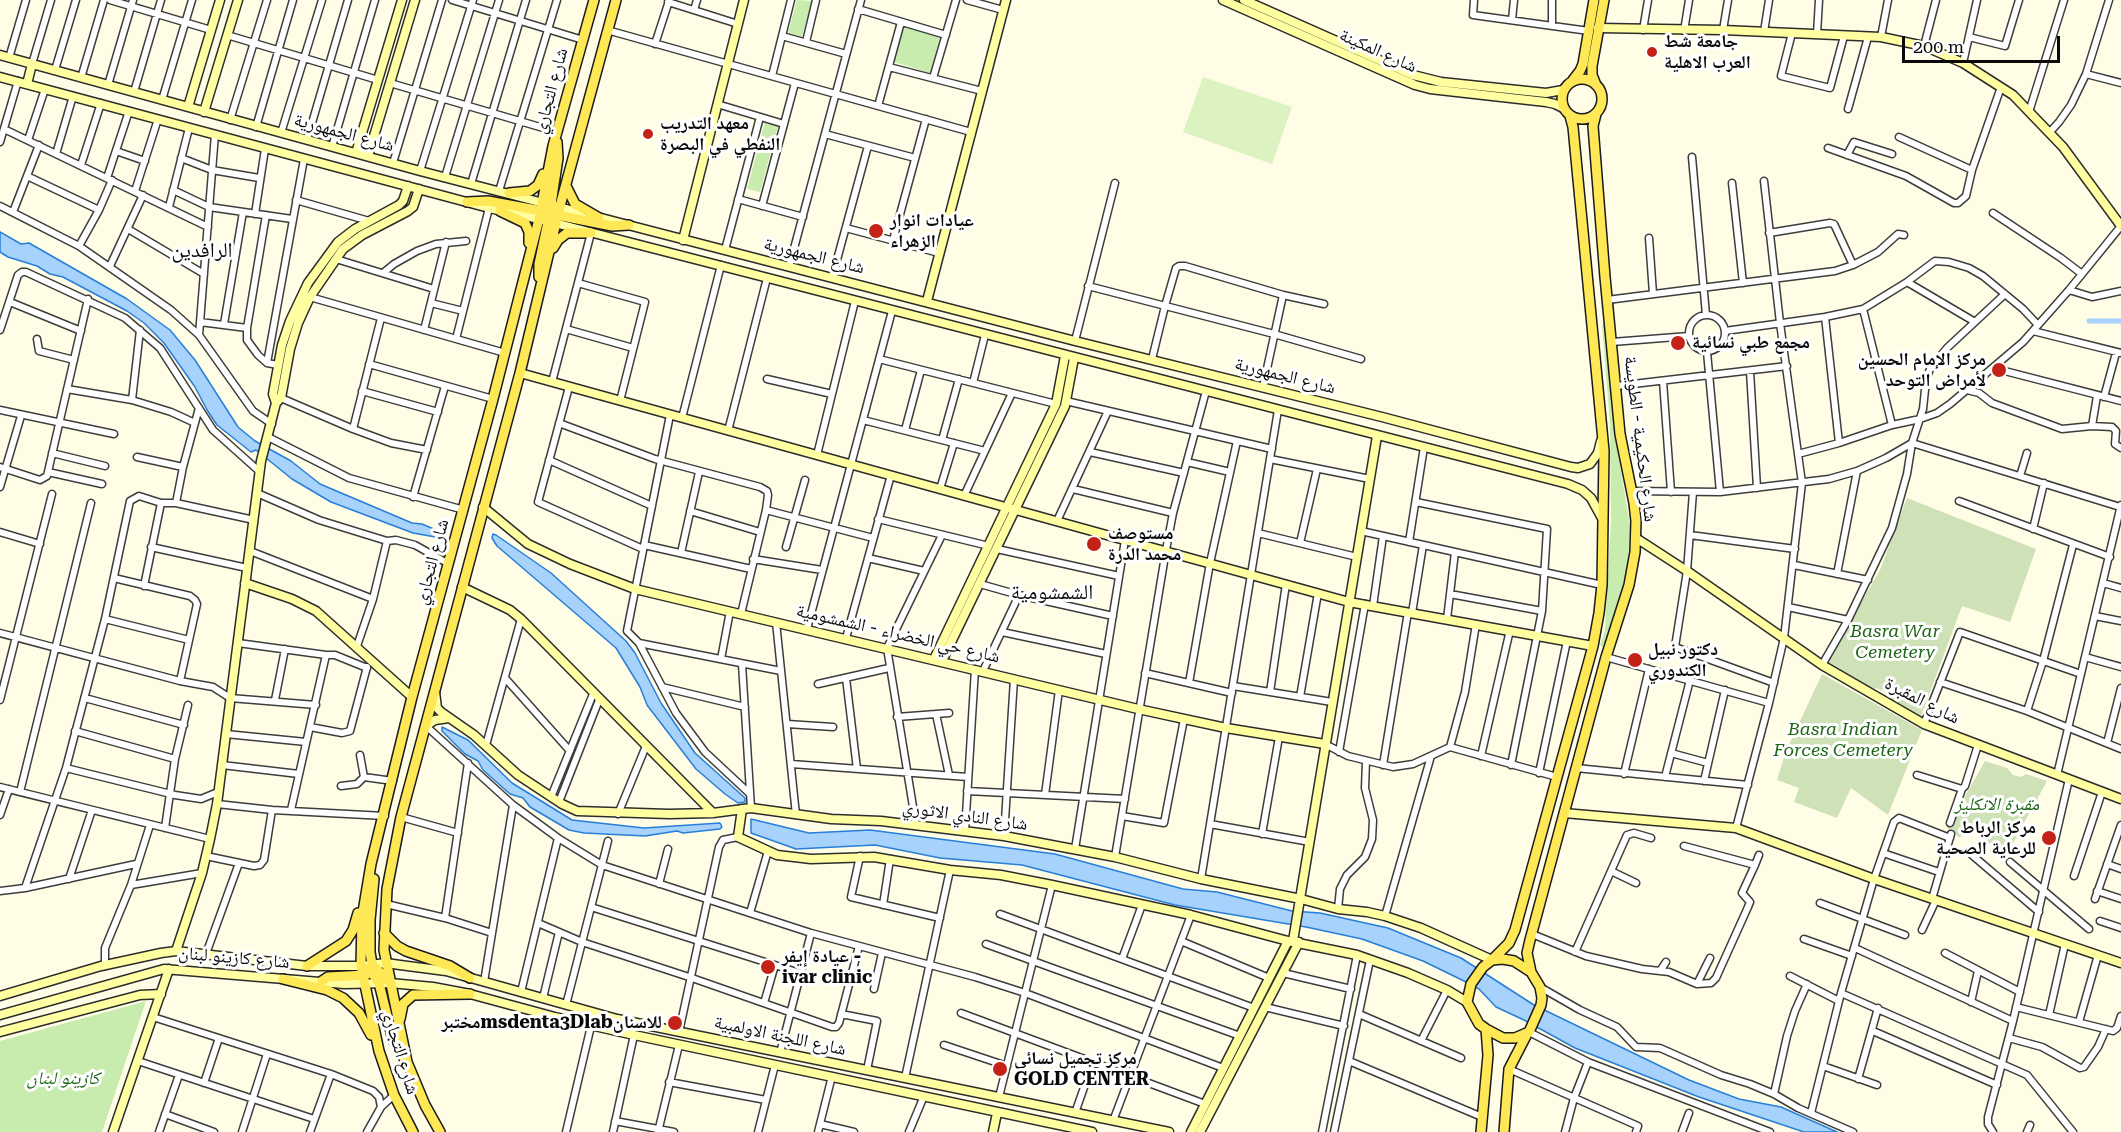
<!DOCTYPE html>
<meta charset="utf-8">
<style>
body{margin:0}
#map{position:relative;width:2121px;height:1132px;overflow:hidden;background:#fffde6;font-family:"Roboto Serif",serif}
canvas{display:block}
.scale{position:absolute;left:1902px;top:36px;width:158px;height:27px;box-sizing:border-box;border:3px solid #0a0a0a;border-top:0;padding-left:8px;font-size:18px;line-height:21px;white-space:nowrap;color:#0a0a0a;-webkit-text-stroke:4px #fff;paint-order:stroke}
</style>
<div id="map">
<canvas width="2121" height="1132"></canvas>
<div class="scale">200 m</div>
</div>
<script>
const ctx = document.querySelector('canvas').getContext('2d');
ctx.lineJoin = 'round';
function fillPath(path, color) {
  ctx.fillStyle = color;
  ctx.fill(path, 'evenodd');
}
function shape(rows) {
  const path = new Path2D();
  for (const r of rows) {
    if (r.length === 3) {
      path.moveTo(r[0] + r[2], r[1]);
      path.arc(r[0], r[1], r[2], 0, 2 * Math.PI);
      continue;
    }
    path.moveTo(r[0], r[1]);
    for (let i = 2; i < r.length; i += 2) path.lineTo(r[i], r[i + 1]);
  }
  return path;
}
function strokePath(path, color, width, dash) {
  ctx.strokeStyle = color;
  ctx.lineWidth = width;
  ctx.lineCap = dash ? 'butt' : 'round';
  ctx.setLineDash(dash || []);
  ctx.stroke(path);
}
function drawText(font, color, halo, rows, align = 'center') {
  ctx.font = font + ' "Roboto Serif","Noto Naskh Arabic",serif';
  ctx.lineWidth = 6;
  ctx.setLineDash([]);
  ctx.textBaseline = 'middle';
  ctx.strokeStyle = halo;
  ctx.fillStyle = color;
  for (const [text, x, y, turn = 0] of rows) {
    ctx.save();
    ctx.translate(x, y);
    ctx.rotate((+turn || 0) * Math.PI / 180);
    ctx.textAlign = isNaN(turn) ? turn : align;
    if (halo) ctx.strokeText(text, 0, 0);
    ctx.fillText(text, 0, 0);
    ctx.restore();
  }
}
fillPath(shape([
 [797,0,812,1,802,37,788,33],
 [904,27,940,37,930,73,894,62],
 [765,122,778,126,760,192,747,189],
 [1604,323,1606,330,1617,447,1630,525,1627,578,1606,647,1603,647,1600,645,1605,630,1611,519,1610,423,1602,325],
 [146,1001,102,1132,0,1132,0,1041]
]), '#c7ecad');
fillPath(shape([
 [1907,498,2036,549,2010,622,1962,606,1920,719,1889,701,1884,691,1876,688,1870,690,1826,663,1880,570],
 [1822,674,1922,730,1888,815,1851,788,1837,818,1794,802,1799,788,1777,780,1786,751],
 [1985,761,2007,768,2013,775,2021,777,2026,774,2047,781,2006,856,1968,828,1960,838,1947,828]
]), '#cfe1b7');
fillPath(shape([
 [1203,77,1292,107,1272,164,1183,132]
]), '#dcf2c0');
const water = shape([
 [0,232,21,244,29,243,127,299,170,330,195,360,238,427,255,441,291,461,320,484,412,523,422,524,443,533,441,538,413,533,331,502,292,479,256,450,251,452,217,425,207,410,195,387,164,343,144,323,127,311,63,277,50,274,37,266,8,257,0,252,0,232],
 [493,534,496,535,551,573,626,641,635,653,661,703,695,753,745,798,745,802,738,803,725,794,696,769,647,705,640,687,616,648,497,546,492,538,493,534],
 [442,727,468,740,512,783,572,820,644,828,720,823,722,827,720,829,683,833,677,831,645,836,584,833,569,830,530,807,523,798,510,794,483,770,478,761,465,754,442,731,442,727],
 [751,819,809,833,870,830,1055,854,1183,889,1217,892,1292,911,1320,913,1388,928,1461,958,1534,1005,1689,1080,1739,1099,1781,1107,1837,1132,1804,1132,1699,1097,1575,1048,1524,1020,1496,1007,1479,989,1464,981,1423,961,1362,939,1306,927,1175,905,1022,865,940,858,875,845,796,849,751,833,751,819]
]);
fillPath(water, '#a6d2fc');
strokePath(water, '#277fd9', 1.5);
strokePath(shape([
 [2089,321,2121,321]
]), '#a6d2fc', 5);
const street = shape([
 [110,0,211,30],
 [452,0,583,40],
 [967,0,1003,10],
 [1474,0,1473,15,1589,31],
 [1552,0,1552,25],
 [668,2,738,24],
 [858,9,946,35],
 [694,10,697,0],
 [1512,20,1514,0],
 [607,30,971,132],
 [1643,30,1648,0],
 [1723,30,1728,0],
 [1684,31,1689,0],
 [1764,32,1769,0],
 [1792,33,1781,76,1830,88,1844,36],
 [1817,34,1819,0],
 [227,35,378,80],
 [782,36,846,54],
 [1881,37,1888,0],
 [1969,37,2005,46,2019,0],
 [806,42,816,0],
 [655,44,669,1],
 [1924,46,1936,0],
 [9,58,26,0],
 [1963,63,1977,0],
 [32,64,51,0],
 [889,67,982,91],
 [55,70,76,0],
 [2086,74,2121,83],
 [772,76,791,0],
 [81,78,104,0],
 [933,78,956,0],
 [390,83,557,132],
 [108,85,133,0],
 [134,92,161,0],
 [162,100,192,0],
 [717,104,784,124],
 [878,106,901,22],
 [1848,109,1868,37],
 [2029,112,2064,0],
 [230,120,267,0],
 [256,127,293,0],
 [4,129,208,227],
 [281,133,322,0],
 [2049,133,2059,122,2071,105,2086,74,2109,0],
 [825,134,915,158],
 [1899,137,1972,170],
 [28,140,45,89],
 [307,140,348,0],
 [0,142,18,81],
 [332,147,375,0],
 [1828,148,1906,176,1954,203,1958,203,1966,196,1972,170,2001,87],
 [116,151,145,161],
 [56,154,73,96],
 [1847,155,1854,142,1892,154],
 [1692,157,1706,315],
 [181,158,212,170,259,178],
 [393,163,442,0],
 [81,165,101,103],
 [420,171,473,0],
 [27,176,99,210],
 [445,177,499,0],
 [107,178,129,111],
 [1732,183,1743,283],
 [471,184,526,0],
 [173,190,209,207,292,219],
 [135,191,158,119],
 [499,191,557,0],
 [738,199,803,217],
 [296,200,369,221],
 [0,206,79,246,171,310,199,335,253,411,272,424],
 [762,206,795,83],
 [169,207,189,128],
 [13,212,39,145],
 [1993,213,2061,258,2082,274],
 [255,214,265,149],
 [266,215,247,328,247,340,258,355,267,363,278,365],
 [846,228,939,253],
 [128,229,204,274],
 [1769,233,1830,223,1834,224,1853,265],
 [1649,238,1653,294],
 [893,240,926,119],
 [79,246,99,210,112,180],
 [725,250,760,117],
 [336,259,434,289],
 [110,266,143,195],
 [789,267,861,0],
 [383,273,394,264,417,251,436,244,466,241],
 [832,278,868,146],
 [1907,282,1975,322],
 [578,283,645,302,620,401],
 [1088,286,1274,334,1361,359],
 [2069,290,2092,297,2121,291],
 [310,297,505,353],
 [1607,300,1835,271,1853,265,1878,252,1898,234,1904,235],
 [10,302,81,331],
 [431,303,463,311],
 [1863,309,1892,425],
 [1707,333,18],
 [1825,317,1839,443],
 [200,322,247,328],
 [224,324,243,212],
 [566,329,633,348],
 [0,330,18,275,22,272,26,272,125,318,160,348,213,430,260,472],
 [424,330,446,242],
 [1725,331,1825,317,1863,309,1907,282,1935,261,1949,262,1969,268,1983,276,2023,309,2038,325],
 [2033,331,2121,353],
 [199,335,215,134],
 [37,339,39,351,74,360],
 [456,339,489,208],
 [1075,341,1115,183],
 [1612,342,1689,336],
 [1707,352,1720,492],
 [879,359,1056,404],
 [1152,359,1165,306,1176,268,1179,266,1185,266,1283,295,1324,304],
 [267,363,304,159],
 [369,364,493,399],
 [1993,368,2121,401],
 [1750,371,1757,488],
 [767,379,832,394],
 [1663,381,1671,492],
 [552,382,591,233],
 [973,383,985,335],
 [1616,386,1787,366],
 [569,387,538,502,643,549],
 [1263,387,1283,295],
 [67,389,132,400,171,412,195,423],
 [1967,390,1979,393,1992,403,2062,429,2092,426,2112,427,2116,431,2115,444,2121,448],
 [362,391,438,412],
 [2104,397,2116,353],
 [281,398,353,429,391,443,427,450],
 [132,400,140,330],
 [1066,401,1272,449],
 [0,410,114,434],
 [670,415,627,631,639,643,676,713,705,752,750,794],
 [682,418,721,265],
 [863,420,985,451],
 [559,423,655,459,760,487,767,491,768,495,766,510,741,614],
 [2092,426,2097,396],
 [353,429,381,318],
 [905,430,921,370],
 [728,431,767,278],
 [268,437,349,478,464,510],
 [942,440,959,379],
 [1090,452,1184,473],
 [52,453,105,466],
 [1798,454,1839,443,1892,425,1920,419,1937,413,1950,404,2023,342,2069,290,2121,226],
 [817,455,855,301],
 [137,457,183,467],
 [1270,459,1370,479],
 [549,460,652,506],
 [1187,462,1230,472],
 [0,467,40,480,47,476,88,299],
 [48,472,102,484],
 [2020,476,2027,453],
 [0,487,21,416],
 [940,489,954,443],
 [1073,489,1173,513],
 [1631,491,1720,492,1829,479,1857,471,1886,458,1912,443,2120,507],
 [1693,492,1687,571,1675,647,1774,683],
 [257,493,319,520,387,541,396,540,415,545,449,564],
 [964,496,1012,393],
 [413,497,445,386],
 [1959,501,2110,557],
 [1416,502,1547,529,1542,611,1511,765],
 [176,503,183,467,199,408],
 [766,510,873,538],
 [690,511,760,532],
 [878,519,989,546],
 [1057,521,1108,411],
 [2033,529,2044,483],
 [1361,531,1602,585],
 [0,532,40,544],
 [1258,533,1357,557],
 [1690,535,1795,549],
 [1409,542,1424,447],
 [1300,543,1317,469],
 [644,545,751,569],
 [151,547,247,568],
 [786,547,805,480],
 [997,549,1119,576],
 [250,551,373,599],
 [681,553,699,472],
 [868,558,924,571],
 [753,559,822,570],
 [1794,565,1868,580],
 [1837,574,1857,471],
 [114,578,190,596,195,600,197,604,180,681],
 [2103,583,2121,588],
 [980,584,1019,595,1113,616],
 [144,586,161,503],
 [1450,594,1542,611],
 [1373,606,1383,536],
 [1788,607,1848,620],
 [1412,613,1423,545],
 [2095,616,2121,621],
 [105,619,189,640],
 [1447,619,1455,552],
 [776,622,796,815],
 [807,629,892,311],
 [1002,632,1106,654],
 [0,633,180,681,213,687,230,698,316,705],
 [846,638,891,475],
 [238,643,326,655,335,655,367,668],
 [639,643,781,671],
 [357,646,373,599,387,541],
 [1606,657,1769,703],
 [2085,657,2121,667],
 [721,659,730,611],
 [742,664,751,808],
 [1822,665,1848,620,1892,528,1907,474,1912,443,1923,409,1926,380,1930,369,1947,348,2005,294],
 [983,671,1019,595],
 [1145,673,1232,693],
 [505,678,570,751],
 [846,678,857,769],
 [1940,682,2027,711,2121,749],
 [1189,683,1210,563,1237,441],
 [818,684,889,668],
 [1233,686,1332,702],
 [662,687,745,707],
 [1270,692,1286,584],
 [1300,697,1318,593],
 [85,698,184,725],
 [0,700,52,494],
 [275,700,285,649],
 [2027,711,2043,661,2073,545],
 [936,714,949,775],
 [897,717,949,713],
 [787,724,833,727],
 [1924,724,1960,632,2081,674],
 [426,726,513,805,558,838,602,865,811,933,975,977,1025,993,1223,1068],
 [310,727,342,733,350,731,367,667],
 [75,731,175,759],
 [226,734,306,742],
 [2107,743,2121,688],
 [1325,744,1348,756,1393,767,1413,764,1450,747,1557,777],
 [486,745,521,619],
 [1450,747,1465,692,1476,624],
 [1339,752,1365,604],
 [1671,753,1708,763],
 [1481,756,1510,630],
 [791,764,968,777],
 [222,765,299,774],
 [1383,765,1408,612],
 [66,768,175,795,201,799,218,792],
 [1576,768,1748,785],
 [1539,773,1567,641],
 [1624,774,1649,669],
 [1917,775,1962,789],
 [2057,775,2121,505],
 [364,777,393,781],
 [1665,777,1690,680],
 [1704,781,1725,690],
 [341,786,357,784,364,777,360,755],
 [0,787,210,839],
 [967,791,1125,799],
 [20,792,91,503],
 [1045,795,1059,690],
 [551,797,593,694],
 [559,802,599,700],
 [217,804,272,810,385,816],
 [291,810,326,655],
 [618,814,646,746],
 [0,815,9,789],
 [1122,816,1164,823,1184,719],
 [401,817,458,833],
 [1950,823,1962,789,1965,786,1978,745],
 [1210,824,1310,842],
 [916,825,887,648,942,535],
 [165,828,175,759,188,705],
 [1736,828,1769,703,1784,638,1802,483,1780,323,1764,181],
 [965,831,975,669],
 [1262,834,1279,737],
 [1004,836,1014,679],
 [1684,846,1755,865,1759,855],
 [1075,849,1125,540],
 [1883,853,1939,872],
 [1972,855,2039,912],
 [206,856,254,866,260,865,264,860,272,810],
 [860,856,851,897,940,918],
 [1115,857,1166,550,1173,513,1206,391],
 [2010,862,2089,929],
 [2107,864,2121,869],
 [1611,871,1636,883],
 [2074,876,2102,792],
 [69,879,92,810],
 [1201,879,1278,410],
 [659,884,668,849],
 [131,885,202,873],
 [25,888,66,768,105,619,130,501,139,496,161,503,176,503,254,520],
 [0,891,25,888,136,864],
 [2097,891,2121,899],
 [1932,899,1951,834],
 [2095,899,2121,825],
 [1820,903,1905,935],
 [386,904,445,918,492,933],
 [883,905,890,859],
 [591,907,800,973],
 [1338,909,1340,889,1347,875,1365,857,1372,839,1373,820,1365,788,1366,761],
 [750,913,768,851],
 [1000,914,1254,1008],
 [1385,916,1431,756],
 [445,918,468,763],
 [2100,921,2121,928],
 [538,923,582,942,692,978,832,1027,836,1027,839,1023,859,946],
 [1922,930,1936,900],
 [1532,934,1586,956,1642,969,1669,972,1697,984,1711,983,1716,978,1748,907,1750,902,1742,893,1755,865],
 [1804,939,1852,956],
 [1181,941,1269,978],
 [986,944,1240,1036],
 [1855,948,2013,1021],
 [1575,952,1627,835,1634,833,1651,838],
 [1945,953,2020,992],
 [206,954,239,863],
 [1122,959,1142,905],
 [105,966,105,948,131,885,150,825],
 [1660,971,1666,962],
 [1283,973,1351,989],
 [1790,976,1839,1001],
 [484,982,513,805],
 [1697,984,1710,958],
 [1540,987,1580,1010,1617,1027,1636,1047,1660,1048,1721,1075,1750,1084,1774,1094,1798,1108,1853,1132],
 [874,989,882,953],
 [521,992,558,838],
 [1841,993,2027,1075,2073,1132],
 [543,998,559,932],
 [1971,1002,1978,971],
 [764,1003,775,965],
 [566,1005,608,841],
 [1265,1007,1344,1026],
 [2016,1007,2113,1031,2117,1028,2121,1016],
 [961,1013,1205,1104],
 [841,1014,877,1021,867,1070],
 [1359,1014,1461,1058],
 [2049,1015,2065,944],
 [153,1017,331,1074,373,1091,379,1097,381,1107,367,1132],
 [2079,1022,2098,955],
 [1873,1031,1997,1085],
 [679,1032,719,847,723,840,738,837],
 [1529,1032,1588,1062,1770,1132],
 [2009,1038,2042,1047,2080,1068,2084,1067,2098,1047,2106,1029],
 [1421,1041,1447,990],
 [944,1045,1007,1066],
 [780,1053,811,933],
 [138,1061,314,1119],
 [1349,1061,1482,1117],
 [1823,1066,1877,1085],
 [1509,1069,1638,1126,1636,1132],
 [905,1078,950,870],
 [1858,1079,1878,1008],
 [669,1082,766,1100],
 [204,1083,219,1038],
 [1774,1094,1787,1036,1795,1011,1807,984],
 [999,1097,1052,885],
 [381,1107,394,1095],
 [1075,1113,1093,1062],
 [1811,1113,1841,993,1874,879,1894,822,1899,818,1950,838],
 [165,1114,214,1132],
 [615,1121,674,1132],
 [1113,1121,1191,915],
 [820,1124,854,1132],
 [159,1132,179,1075],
 [242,1132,267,1054],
 [310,1132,331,1074],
 [566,1132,591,1026],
 [613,1132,634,1035],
 [658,1132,679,1045],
 [758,1132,775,1065],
 [818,1132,832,1076],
 [909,1132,924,1096],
 [1322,1132,1357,955],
 [1334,1132,1370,960],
 [1565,1132,1574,1098,1588,1062],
 [1682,1132,1689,1113],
 [1993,1132,1988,1124,1988,1117,2013,1021,2069,779],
 [2027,1132,2030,1125]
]);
const secondary = shape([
 [1223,0,1415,85,1430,89,1546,102,1555,104,1563,108],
 [1244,0,1413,75,1441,82,1546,93,1563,90],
 [1598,28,1723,30,1881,37,1924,46,1963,63,2013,95,2063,147,2121,226],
 [0,55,420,171,1075,341,1382,417,1571,467,1578,468,1590,464,1598,453,1601,441],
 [0,77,489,208,539,219,1568,484,1582,490,1591,498,1602,518],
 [27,84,32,64],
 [188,107,220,0],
 [204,112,238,0],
 [356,153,402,0],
 [368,156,415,0],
 [683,240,744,0],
 [927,301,1006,0],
 [520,373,1349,602,1593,646],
 [276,403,273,394,282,345,290,321,308,283,338,242,355,229,399,205,403,201,408,186],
 [483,507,528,544,570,564,635,589,1138,709,1226,728,1325,744],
 [1636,538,1687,571,1822,665,1924,724,2121,799],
 [245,583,292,599,316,611,412,697],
 [462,587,510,610,521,619,713,813],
 [934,659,1056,404,1065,356],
 [942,661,1065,406,1074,358],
 [435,692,437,708,441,712,474,735,518,775,562,804,577,811,669,814,713,813,751,808,831,819,881,821,1004,836,1115,857,1201,879,1301,899,1338,909,1367,912,1385,916,1421,928,1492,960],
 [426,726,435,720,449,718],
 [742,809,738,837,777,855,811,859,874,857,950,870,1001,875,1052,885,1191,915,1288,941,1357,955,1408,973,1447,990,1467,1002],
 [1564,813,1736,828,1874,879,2121,963],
 [1293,941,1377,436],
 [176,951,202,873,210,839,217,804,261,461,276,403,281,398,290,349,298,323,310,297,343,249,362,235,408,211,413,207,419,189],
 [0,996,101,966,161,953,176,951,307,966,361,966,386,963,400,965,446,971,617,1019,1169,1132],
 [0,1015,164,969,344,984,390,983,433,987,470,994,555,1017,634,1035,1092,1132],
 [0,1032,140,995,161,994],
 [113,1132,169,969],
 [993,1132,997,1113],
 [1191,1132,1288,941],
 [1200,1132,1299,942]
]);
const primary = shape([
 [1582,99,20],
 [1573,80,1580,71,1583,64,1594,0],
 [1596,85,1592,75,1592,66,1604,0],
 [566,186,575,204,599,218],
 [509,193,530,191,538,185,543,174],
 [467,202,488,201,547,212,552,212,560,206],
 [500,211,525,223,529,232,529,243],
 [552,214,612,226,629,225],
 [553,217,551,204,558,158,557,142],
 [553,248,558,240,567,233,591,233],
 [539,277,539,264,548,222,546,208],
 [374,879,370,920,370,952,372,964,390,983],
 [384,933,397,946,406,951,450,966,470,978],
 [1503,959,1514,961,1531,972,1540,987,1542,998,1541,1005,1529,1032,1515,1038,1503,1038,1486,1029,1479,1024,1467,1002,1471,984,1483,967,1492,960,1503,959],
 [1492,960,1509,943,1515,930,1593,646,1599,613,1602,585,1604,451,1573,127,1570,116],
 [307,966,346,941,353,930,358,913],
 [361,966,372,973,379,983,393,1040,404,1058],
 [1531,972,1527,953,1530,940,1606,657,1629,585,1635,552,1636,521,1634,503,1620,434,1605,277,1593,126,1596,114],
 [283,979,327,990,343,998,359,1013,371,1035],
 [322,981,328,977,366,975],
 [400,1019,403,1004,413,995,470,994],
 [413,1132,394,1095,379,1051,361,966,362,918,371,864,412,697,493,399,539,219,553,146,594,0],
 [440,1132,425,1105,407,1062,384,950,387,889,401,817,520,373,560,206,616,0],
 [1481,1132,1488,1055,1486,1029],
 [1504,1132,1509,1069,1527,1034]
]);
strokePath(street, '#3d3d3d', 9);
strokePath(secondary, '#2c2c2c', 11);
strokePath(primary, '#1b1b1b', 12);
strokePath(street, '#fff', 6);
strokePath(secondary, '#fffea1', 8);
strokePath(primary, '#ffe856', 9);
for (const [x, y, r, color] of [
 [1652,52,6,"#c42117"],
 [648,134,6,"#c42117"],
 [876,231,8,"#c42117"],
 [1678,343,8,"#c42117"],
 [1999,370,8,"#c42117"],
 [1094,544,8,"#c42117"],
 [1635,660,8,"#c42117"],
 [2049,838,8,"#c42117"],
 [768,967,8,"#c42117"],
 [675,1023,8,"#c42117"],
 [1000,1069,8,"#c42117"]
]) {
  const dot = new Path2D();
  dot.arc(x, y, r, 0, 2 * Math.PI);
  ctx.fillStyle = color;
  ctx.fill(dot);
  strokePath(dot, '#fff', 2);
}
drawText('bold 18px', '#0a0a0a', '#fff', [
 ["جامعة شط",1664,42],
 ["العرب الاهلية",1664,63],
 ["معهد التدريب",660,124],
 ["النفطي في البصرة",660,145],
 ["عيادات انوار",890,221],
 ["الزهراء",890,242],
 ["مجمع طبي نسائية",1692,343],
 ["مركز الإمام الحسين",1986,360,"right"],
 ["لأمراض التوحد",1986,381,"right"],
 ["مستوصف",1108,534],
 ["محمد الدرة",1108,555],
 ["دكتور نبيل",1648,650],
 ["الكندوري",1648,671],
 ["مركز الرباط",2036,828,"right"],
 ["للرعاية الصحية",2036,849,"right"],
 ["عيادة إيفر -",782,957],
 ["ivar clinic",782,978],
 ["مختبرmsdenta3Dlabللاسنان",662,1023,"right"],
 ["مركز تجميل نسائي",1014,1059],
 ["GOLD CENTER",1014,1080]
], 'left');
drawText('18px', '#0a0a0a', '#fff', [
 ["شارع المكينة",1378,51,24],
 ["شارع التجاري",551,91,-75],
 ["شارع الجمهورية",344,133,15],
 ["شارع الجمهورية",814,256,14],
 ["شارع الجمهورية",1285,376,14],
 ["شارع الحكيمية - الطويسة",1640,439,83],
 ["شارع التجاري",432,562,-75],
 ["شارع حي الخضراء - الشمشومية",898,634,13],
 ["شارع المقبرة",1922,701,27],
 ["شارع النادي الاثوري",965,816,8],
 ["شارع كازينو لبنان",234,958,5],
 ["شارع اللجنة الاولمبية",780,1036,12],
 ["شارع التجاري",400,1052,73]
]);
drawText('italic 18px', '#1e6516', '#fff', [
 ["Basra War",1895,632],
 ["Cemetery",1895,653],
 ["Basra Indian",1843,730],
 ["Forces Cemetery",1843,751],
 ["مقبرة الانكليز",1997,805],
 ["كازينو لبنان",63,1079]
]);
drawText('21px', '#0a0a0a', '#fff', [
 ["الرافدين",202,251],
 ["الشمشومية",1052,593]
]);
</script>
